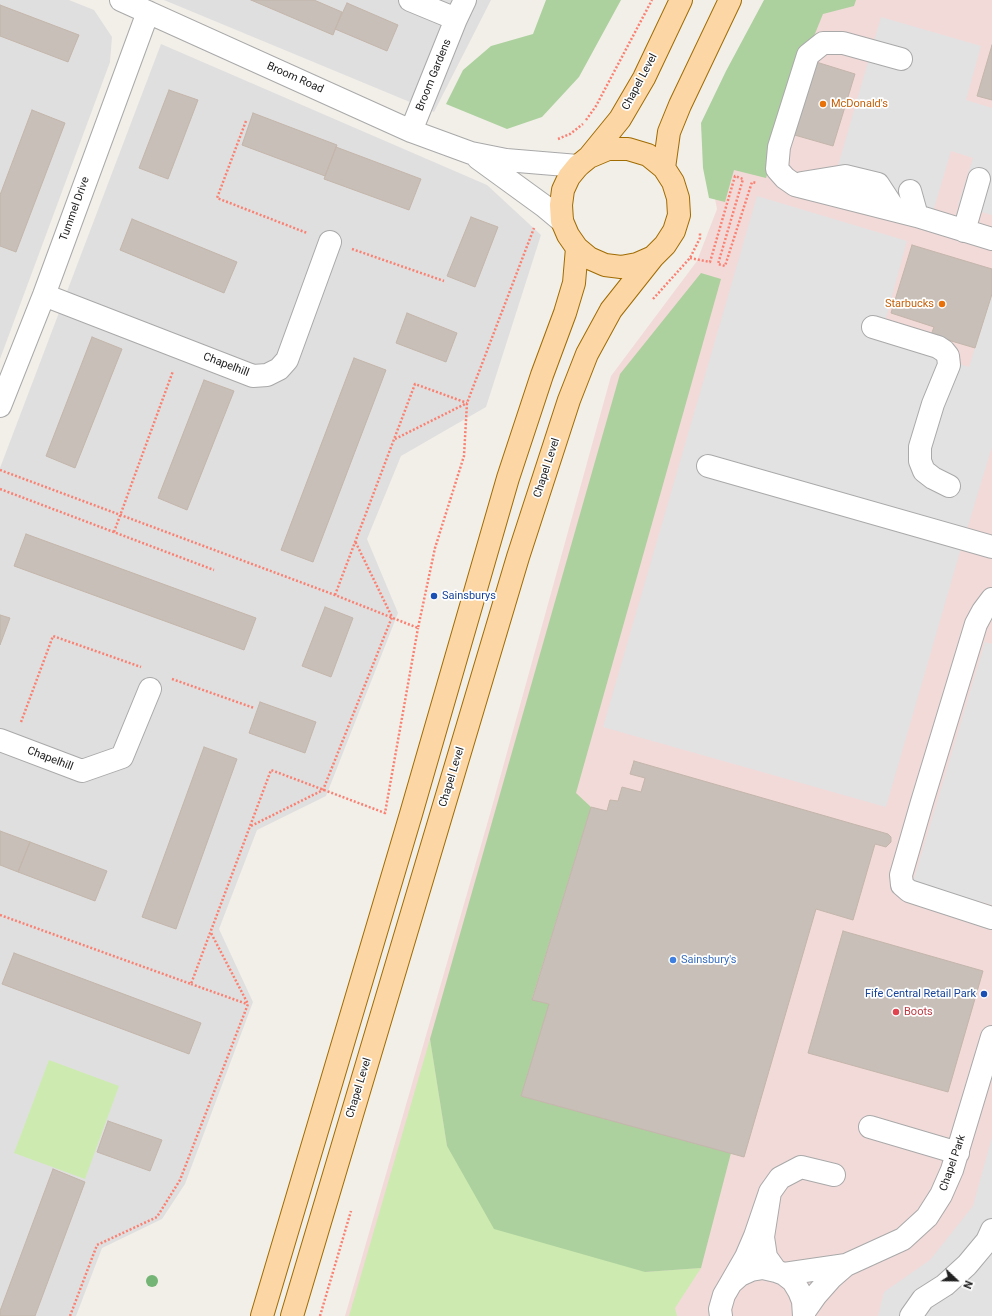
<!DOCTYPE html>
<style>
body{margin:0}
#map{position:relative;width:992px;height:1316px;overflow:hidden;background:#f2efe9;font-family:Roboto,sans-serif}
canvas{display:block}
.north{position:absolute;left:936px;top:1260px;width:40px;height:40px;-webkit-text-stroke:3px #fff;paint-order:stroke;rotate:112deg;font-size:11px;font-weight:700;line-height:16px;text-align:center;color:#222}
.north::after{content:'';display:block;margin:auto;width:14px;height:18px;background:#222;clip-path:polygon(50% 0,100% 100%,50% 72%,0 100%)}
</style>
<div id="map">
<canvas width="992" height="1316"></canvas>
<div class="north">N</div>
</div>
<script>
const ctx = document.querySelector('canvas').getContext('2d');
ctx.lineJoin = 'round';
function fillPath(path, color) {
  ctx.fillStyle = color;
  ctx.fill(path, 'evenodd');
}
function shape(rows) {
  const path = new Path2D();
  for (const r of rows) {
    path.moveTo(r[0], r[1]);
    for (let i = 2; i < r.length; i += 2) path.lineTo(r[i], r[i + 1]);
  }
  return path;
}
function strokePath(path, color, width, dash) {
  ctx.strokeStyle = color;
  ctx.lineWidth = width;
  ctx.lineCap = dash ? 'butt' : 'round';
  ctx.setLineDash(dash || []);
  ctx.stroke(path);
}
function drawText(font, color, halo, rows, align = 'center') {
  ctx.font = font + ' Roboto,sans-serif';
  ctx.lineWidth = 3.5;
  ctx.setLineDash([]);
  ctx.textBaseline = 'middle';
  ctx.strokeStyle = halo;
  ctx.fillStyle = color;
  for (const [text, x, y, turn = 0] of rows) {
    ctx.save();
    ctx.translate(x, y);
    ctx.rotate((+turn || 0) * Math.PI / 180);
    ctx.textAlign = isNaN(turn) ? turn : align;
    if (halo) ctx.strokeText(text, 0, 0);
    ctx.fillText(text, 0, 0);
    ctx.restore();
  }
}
fillPath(shape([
 [0,0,69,0,94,10,112,37,110,62,0,359],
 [164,0,491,0,434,112],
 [161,44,487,185,541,235,486,407,401,456,367,539,398,613,326,796,257,830,219,929,253,1002,185,1184,162,1219,102,1248,76,1316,0,1316,0,468]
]), '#e0dfdf');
fillPath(shape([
 [774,0,992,0,992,1316,345,1316,490,814,611,376,697,261,717,209,701,128]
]), '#f2dad9');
fillPath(shape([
 [430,1039,447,1146,645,1272,701,1268,675,1308,677,1316,349,1316],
 [49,1060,119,1086,85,1179,14,1153]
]), '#cdebb0');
fillPath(shape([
 [546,0,621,0,579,77,542,117,507,129,446,104,463,70,491,46,533,34],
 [764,0,856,0,854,6,823,14,812,41,766,178,734,170,725,202,709,198,703,168,701,123,726,71],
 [701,273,721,279,576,793,591,807,532,999,549,1004,521,1096,731,1153,701,1268,645,1272,494,1229,447,1146,430,1039,620,374]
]), '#add19e');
fillPath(shape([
 [881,17,981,46,966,100,992,108,992,215,958,205,973,158,951,151,933,212,833,183],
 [757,196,907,241,880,340,969,367,992,294,992,447,957,562,886,807,603,727],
 [985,642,992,644,992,905,913,882],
 [992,1137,992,1316,878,1316,884,1292,930,1260,973,1206]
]), '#e2e2e2');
const building = shape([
 [251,0,314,0,342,12,333,35,251,0],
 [347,3,398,25,387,51,335,29,347,3],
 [0,5,79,35,68,62,0,36,0,5],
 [992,45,992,100,977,96,992,45],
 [813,61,855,74,833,146,791,134,813,61],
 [169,90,198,100,168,179,139,168,169,90],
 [32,110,65,123,16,252,0,246,0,195,32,110],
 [253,113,337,145,325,176,242,145,253,113],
 [336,147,421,179,409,210,324,179,336,147],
 [471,217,498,227,475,287,447,276,471,217],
 [132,219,237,262,224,293,120,250,132,219],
 [912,245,992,269,992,294,975,348,931,335,934,327,891,313,912,245],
 [407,313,457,333,446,362,396,343,407,313],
 [92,337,122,349,75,468,46,456,92,337],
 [354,358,386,370,313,562,281,550,354,358],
 [204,380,234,391,187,510,158,498,204,380],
 [26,534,256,618,244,650,14,566,26,534],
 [325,607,353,618,331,677,302,666,325,607],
 [0,615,10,618,0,645,0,615],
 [260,702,316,722,305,753,249,733,260,702],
 [204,747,237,759,176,929,142,917,204,747],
 [634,761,888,834,891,837,891,842,886,847,875,844,853,920,816,909,744,1157,521,1096,549,1004,532,1000,591,807,607,811,610,800,618,801,622,787,641,792,645,778,630,774,634,761],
 [0,831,30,842,18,872,0,865,0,831],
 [30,842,107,871,95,901,18,872,30,842],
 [843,931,983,971,948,1092,808,1053,843,931],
 [14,953,201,1023,189,1054,2,984,14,953],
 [108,1121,162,1140,150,1171,97,1152,108,1121],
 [53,1169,85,1182,35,1316,0,1316,0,1311,53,1169]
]);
fillPath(building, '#c7bfb8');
strokePath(building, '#c4b6ab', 1);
const minor = shape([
 [121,0,411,131,471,153,506,160,578,166],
 [410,0,456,19],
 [901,59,843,43,823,43,808,55,779,147,777,169,785,178,795,185,917,216],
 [411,131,456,19,465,0],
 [478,158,544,206,562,221],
 [802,183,845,176,878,184,895,210],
 [910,191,917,216,992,239],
 [964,231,979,179],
 [44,295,253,376,267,375,279,369,287,360,330,242],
 [873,327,938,347,944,351,948,356,949,365,933,404,920,447,920,461,924,471,933,478,949,486],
 [0,406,44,295,148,12],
 [708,466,992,547],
 [992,599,983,611,976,624,922,802,901,875,902,885,909,891,992,918],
 [0,740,82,771,122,757,150,689],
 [870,1127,958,1153],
 [770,1192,780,1178,801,1167,834,1175],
 [784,1274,846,1265],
 [731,1283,746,1257,755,1236,770,1192,763,1237,766,1257,776,1271],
 [804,1312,816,1295,831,1278,846,1265,903,1239,927,1217,941,1195,952,1170,992,1037],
 [721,1316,720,1309,724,1295,731,1283,740,1275,751,1270,763,1268,776,1271,784,1274,793,1281,799,1291,803,1301,804,1316],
 [911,1316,923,1299,945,1285,967,1265,987,1241,992,1230]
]);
const major = shape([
 [664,168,669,132,680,105,730,0],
 [653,257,637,264,621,267,605,265,589,258,577,248,568,235,562,221,561,205,563,190,569,177,578,166,589,157,620,119,644,78,681,0],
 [262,1316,411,814,508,478,542,375,565,313,574,283,577,248],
 [292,1316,518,557,569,400,587,354,611,310,653,257,665,245,674,231,679,215,678,198,673,182,664,168,648,155,628,149,608,149,589,157]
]);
strokePath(minor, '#a9a9a9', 24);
strokePath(major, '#a06b00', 24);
strokePath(shape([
 [586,120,596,106,652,0],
 [246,121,217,198,307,233],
 [558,139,570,134,583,124],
 [352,249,444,281],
 [690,258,710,262,735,176,743,179,718,264,725,266,752,182,757,183],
 [653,299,690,258,700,238,700,233],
 [395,439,467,403],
 [0,470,335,595,418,628,435,548,464,456,467,403,534,228],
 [0,489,214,570],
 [114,532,173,371],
 [335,595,415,384,467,403],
 [172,679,254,708],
 [21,722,53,636,141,667],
 [251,826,323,790,392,617,355,541],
 [0,915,191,984,271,770,385,813,418,628],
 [191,984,247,1004],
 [70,1316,97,1245,157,1217,180,1180,248,1004,211,933],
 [320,1316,351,1211]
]), '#fa8072', 2.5, [2, 2]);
strokePath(minor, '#fff', 22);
strokePath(major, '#fcd6a4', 22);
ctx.fillStyle = '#74b475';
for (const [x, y] of [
 [152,1281]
]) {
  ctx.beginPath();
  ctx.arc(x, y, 6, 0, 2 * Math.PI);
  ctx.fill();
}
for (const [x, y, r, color] of [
 [823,104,4,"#e8710a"],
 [942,304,4,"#e8710a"],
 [434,596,4,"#1a4fb4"],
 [673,960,4,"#3f7fe0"],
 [984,994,4,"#1a4fb4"],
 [896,1012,4,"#e0444e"]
]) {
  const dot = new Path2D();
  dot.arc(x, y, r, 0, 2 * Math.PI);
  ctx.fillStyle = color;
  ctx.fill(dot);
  strokePath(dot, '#fff', 1.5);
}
drawText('11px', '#222', '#fff', [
 ["Broom Gardens",434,75,-68],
 ["Broom Road",295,78,24],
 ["Chapel Level",640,82,-62],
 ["Tummel Drive",75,209,-70],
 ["Chapelhill",226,365,21],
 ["Chapel Level",547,468,-72],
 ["Chapelhill",50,759,21],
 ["Chapel Level",452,777,-73],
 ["Chapel Level",359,1088,-73],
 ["Chapel Park",953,1163,-71]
]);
drawText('11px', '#c56008', '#fff', [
 ["McDonald's",831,104],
 ["Starbucks",934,304,"right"]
], 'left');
drawText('11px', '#164399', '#fff', [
 ["Sainsburys",442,596],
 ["Fife Central Retail Park",976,994,"right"]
], 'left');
drawText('11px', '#366cbe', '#fff', [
 ["Sainsbury's",681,960]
], 'left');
drawText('11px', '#be3a42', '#fff', [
 ["Boots",904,1012]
], 'left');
</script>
